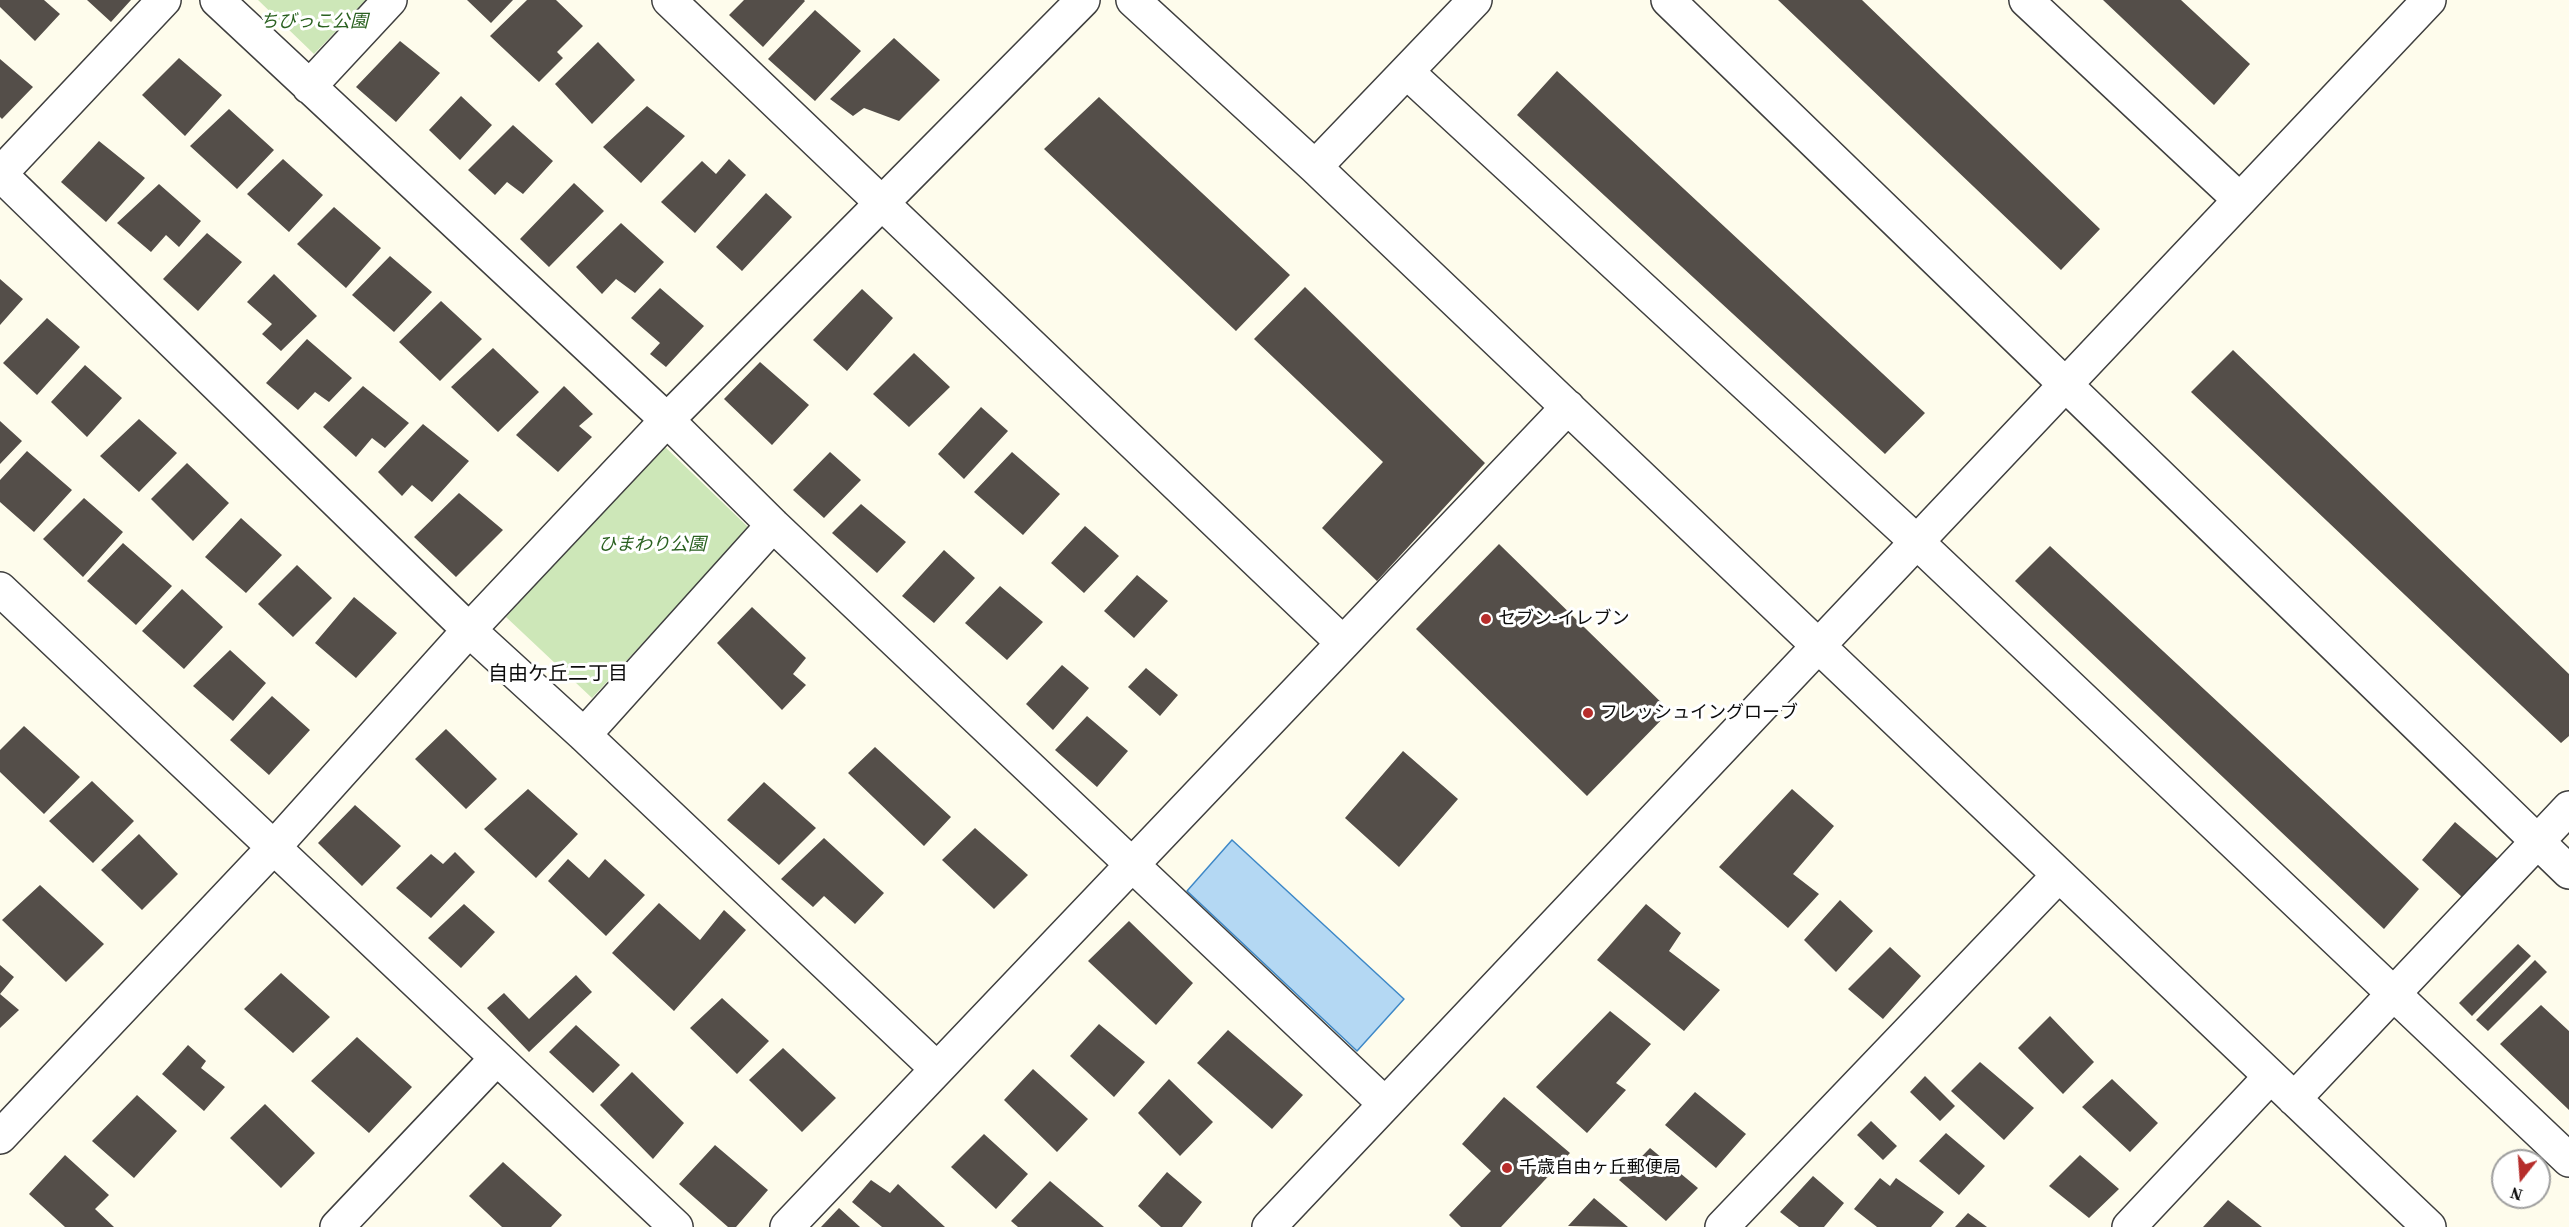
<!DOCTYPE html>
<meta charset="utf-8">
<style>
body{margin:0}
#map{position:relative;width:2569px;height:1227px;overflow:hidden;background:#fefcec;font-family:"Source Serif 4",serif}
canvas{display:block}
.north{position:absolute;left:2491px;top:1149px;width:60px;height:60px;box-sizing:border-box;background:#fff;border:2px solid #9e9e9e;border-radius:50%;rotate:197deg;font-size:16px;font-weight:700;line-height:24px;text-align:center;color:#0c0c0c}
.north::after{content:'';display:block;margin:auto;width:21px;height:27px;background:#b62d2b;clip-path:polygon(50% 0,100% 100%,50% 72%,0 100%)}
</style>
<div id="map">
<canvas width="2569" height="1227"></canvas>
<div class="north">N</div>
</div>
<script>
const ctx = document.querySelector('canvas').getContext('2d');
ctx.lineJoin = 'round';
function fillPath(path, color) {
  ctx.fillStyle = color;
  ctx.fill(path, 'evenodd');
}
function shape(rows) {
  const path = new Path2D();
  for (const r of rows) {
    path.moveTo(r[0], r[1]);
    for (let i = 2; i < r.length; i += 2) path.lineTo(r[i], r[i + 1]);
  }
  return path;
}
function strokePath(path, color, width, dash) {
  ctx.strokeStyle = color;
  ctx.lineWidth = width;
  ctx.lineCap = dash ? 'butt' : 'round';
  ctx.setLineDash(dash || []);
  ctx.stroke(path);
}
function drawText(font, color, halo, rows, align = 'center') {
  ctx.font = font + ' "Source Serif 4","Noto Sans JP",serif';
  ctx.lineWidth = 6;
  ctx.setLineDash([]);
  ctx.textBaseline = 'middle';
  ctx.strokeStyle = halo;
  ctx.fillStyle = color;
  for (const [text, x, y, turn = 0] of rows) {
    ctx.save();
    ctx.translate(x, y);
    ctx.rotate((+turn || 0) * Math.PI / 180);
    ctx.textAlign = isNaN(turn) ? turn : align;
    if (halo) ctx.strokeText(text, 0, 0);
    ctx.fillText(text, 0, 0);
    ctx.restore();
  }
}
fillPath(shape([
 [258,0,366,0,314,54],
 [662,444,749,528,592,698,506,617]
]), '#cde7b8');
const water = shape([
 [1232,840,1404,999,1357,1051,1187,891,1232,840]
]);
fillPath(water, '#b4d8f3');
strokePath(water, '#3e88c7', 1.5);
fillPath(shape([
 [0,0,44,0,60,14,35,41,0,7],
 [87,0,131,0,111,22],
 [467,0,513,0,491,23],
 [527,0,556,0,583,26,557,52,563,58,539,82,490,36],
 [744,0,804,0,805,1,763,47,729,15],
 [1778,0,1862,0,2100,229,2061,270],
 [2103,0,2181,0,2250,64,2214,105],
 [815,10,861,51,815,101,768,59],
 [894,38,940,80,899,121,864,108,853,116,830,99],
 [400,41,440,73,396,122,356,87],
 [598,42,635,80,592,124,555,84],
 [179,58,222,95,185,136,142,95],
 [0,59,33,87,2,119,0,117],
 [1557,71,1925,413,1885,454,1517,115],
 [461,96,492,125,460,160,429,130],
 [1099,97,1290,275,1236,331,1044,149],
 [647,106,685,136,641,183,603,147],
 [229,109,274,150,237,189,190,146],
 [513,125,553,161,523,194,507,182,495,195,468,170],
 [99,141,145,178,106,222,61,182],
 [283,159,323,195,289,232,247,194],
 [729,159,746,175,695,233,661,202,702,161,716,174],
 [574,183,604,211,549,267,520,239],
 [159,184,201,221,179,247,166,235,151,252,117,223],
 [766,193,792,217,742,271,716,247],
 [334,207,381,248,346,288,297,244],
 [621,223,664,262,635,293,616,279,602,294,576,267],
 [207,233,242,262,198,311,163,279],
 [390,256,432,292,394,332,352,295],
 [274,274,317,316,281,351,262,334,272,324,247,302],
 [0,279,23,299,0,325],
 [1305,287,1485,463,1377,581,1322,528,1383,462,1254,339],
 [660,288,704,326,666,367,650,354,660,343,631,318],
 [862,289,893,318,847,371,813,340],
 [441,301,482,339,440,381,399,342],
 [47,318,80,347,37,395,3,363],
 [307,339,352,378,329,402,315,392,298,410,266,383],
 [493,348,539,392,498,432,451,387],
 [2233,350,2569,674,2569,736,2561,743,2191,392],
 [914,353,950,387,909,427,873,394],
 [760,362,809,405,772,445,724,399],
 [85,365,122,398,87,437,51,402],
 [363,386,409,423,385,448,372,438,356,457,323,427],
 [564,386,593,414,579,426,592,437,558,472,516,435],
 [981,407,1008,431,964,479,938,454],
 [139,419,177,453,139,492,100,456],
 [0,421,22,441,0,464],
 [423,424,469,461,432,502,412,485,402,496,378,472],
 [27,451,72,490,34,532,0,502,0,480],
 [830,452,861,480,824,518,793,490],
 [1012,452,1060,494,1023,535,974,492],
 [187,463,229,503,193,541,151,499],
 [459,493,503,530,456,577,414,537],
 [84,498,123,532,83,577,43,539],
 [861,504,906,542,877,573,832,533],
 [241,518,282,555,246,593,205,557],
 [1085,526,1119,556,1084,593,1051,563],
 [123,543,172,586,136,625,87,581],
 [1499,544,1670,711,1587,796,1416,629],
 [2050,546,2419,889,2384,929,2015,581],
 [944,550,975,578,934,623,902,596],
 [297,565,332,598,293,637,258,604],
 [1137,575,1168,601,1134,638,1104,611],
 [1000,586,1043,622,1007,660,965,623],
 [182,589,223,627,184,669,142,631],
 [354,597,397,633,356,678,315,643],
 [752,607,806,658,793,674,806,685,782,710,717,643],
 [230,650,266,683,233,721,193,686],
 [1062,665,1089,688,1053,730,1026,704],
 [1146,668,1178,695,1160,716,1128,687],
 [272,696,310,730,269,775,230,740],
 [1087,716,1128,751,1097,787,1055,750],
 [24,726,80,777,44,814,0,772,0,750],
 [446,729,497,779,466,809,415,759],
 [875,747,951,817,924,846,848,773],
 [1403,751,1458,799,1399,867,1345,818],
 [92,781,134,821,93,863,49,821],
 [764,782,816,828,779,865,727,820],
 [528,789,578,834,536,878,484,829],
 [1792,789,1834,826,1793,874,1819,894,1788,928,1719,867],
 [355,805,401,846,362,886,318,843],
 [2455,822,2498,859,2462,897,2422,860],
 [975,828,1028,875,994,909,942,860],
 [139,834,178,874,142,910,101,870],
 [824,838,884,893,855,924,824,896,813,907,781,879],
 [455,852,475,872,431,918,396,888,431,854,443,864],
 [568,859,589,878,605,859,645,895,606,936,548,881],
 [40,885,104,944,66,982,2,920],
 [1840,900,1873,931,1836,972,1804,940],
 [659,903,700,940,724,910,746,930,674,1011,612,953],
 [464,904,495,932,461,968,428,938],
 [1646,904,1681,933,1669,951,1720,990,1684,1031,1597,960],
 [1129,921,1193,983,1156,1025,1088,961],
 [2518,944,2531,956,2472,1016,2459,1003],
 [1890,947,1921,976,1883,1019,1848,989],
 [2535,960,2547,972,2488,1031,2476,1020],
 [0,965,14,977,0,994],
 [281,973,330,1017,293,1053,244,1009],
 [576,975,592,992,529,1052,487,1008,504,993,529,1019],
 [0,994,19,1010,0,1028],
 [722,998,769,1041,737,1074,690,1028],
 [2541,1005,2569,1031,2569,1110,2500,1044],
 [1610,1011,1651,1044,1616,1083,1626,1090,1587,1133,1536,1087],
 [2050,1016,2094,1062,2063,1094,2018,1048],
 [1099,1024,1145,1062,1114,1097,1070,1056],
 [576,1025,620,1065,593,1093,549,1052],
 [1228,1030,1303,1095,1272,1129,1197,1063],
 [357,1037,412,1087,369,1133,311,1081],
 [188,1045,206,1061,201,1068,225,1087,204,1111,162,1074],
 [783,1048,836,1098,802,1132,749,1080],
 [1980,1062,2034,1108,2004,1140,1951,1091],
 [1033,1069,1088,1119,1057,1152,1004,1100],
 [632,1072,684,1123,653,1159,600,1105],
 [1925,1076,1955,1106,1940,1121,1910,1092],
 [1169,1079,1213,1122,1180,1156,1138,1113],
 [2112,1079,2158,1123,2130,1152,2082,1107],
 [1695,1092,1746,1134,1716,1168,1665,1125],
 [137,1095,177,1131,134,1178,92,1141],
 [1504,1097,1570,1153,1501,1227,1461,1227,1449,1215,1491,1171,1462,1144],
 [265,1104,315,1153,281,1188,230,1138],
 [1871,1121,1897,1146,1883,1160,1857,1135],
 [1946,1133,1985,1166,1959,1195,1919,1161],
 [984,1134,1028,1174,996,1209,951,1167],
 [715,1145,768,1190,736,1227,728,1227,679,1184],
 [1650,1148,1698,1188,1666,1221,1619,1180],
 [65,1155,109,1195,95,1209,114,1227,65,1227,29,1194],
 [2080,1155,2119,1189,2089,1218,2049,1186],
 [503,1162,562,1215,551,1227,502,1227,469,1196],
 [1167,1172,1202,1202,1182,1227,1161,1227,1138,1206],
 [1813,1176,1844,1203,1824,1227,1799,1227,1780,1212],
 [1880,1178,1890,1186,1896,1178,1944,1212,1931,1227,1877,1227,1854,1209],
 [871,1180,890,1193,898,1184,945,1227,882,1227,852,1202],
 [1050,1181,1104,1227,1018,1227,1011,1221],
 [1594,1198,1628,1227,1568,1226],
 [2228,1200,2262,1227,2203,1227],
 [839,1208,860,1227,821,1227],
 [1968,1213,1987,1227,1955,1227]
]), '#544e49');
const minor = shape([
 [217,0,667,420,773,525,1385,1104],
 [669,0,1343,643],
 [1133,0,1315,167,2429,1227],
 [1668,0,2569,872],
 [2026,0,2240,200],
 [1407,72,1917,542,2569,1160],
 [309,87,390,0],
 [1315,167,1475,0],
 [0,174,469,630,584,735,937,1069],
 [0,174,164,0],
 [0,589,676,1227],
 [584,735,773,525],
 [2294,1099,2569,808],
 [0,1137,274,847,469,630,667,420,1083,0],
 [337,1227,497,1058],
 [787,1227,1568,407],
 [1269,1227,2429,0],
 [1722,1227,2059,875],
 [2129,1227,2270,1077]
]);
strokePath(minor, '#3f3f3f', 36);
strokePath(minor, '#fff', 33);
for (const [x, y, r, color] of [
 [1486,619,6,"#b62d2b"],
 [1588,713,6,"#b62d2b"],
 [1507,1168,6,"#b62d2b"]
]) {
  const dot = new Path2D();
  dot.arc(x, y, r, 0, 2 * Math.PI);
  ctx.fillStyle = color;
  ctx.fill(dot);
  strokePath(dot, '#fff', 2);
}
drawText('italic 18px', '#2a6120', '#fff', [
 ["ちびっこ公園",314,22],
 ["ひまわり公園",652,545]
]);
drawText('18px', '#0c0c0c', '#fff', [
 ["セブン-イレブン",1498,619],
 ["フレッシュイングローブ",1600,713],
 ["千歳自由ヶ丘郵便局",1519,1168]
], 'left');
drawText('20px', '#0c0c0c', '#fff', [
 ["自由ケ丘二丁目",558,675]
]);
</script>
